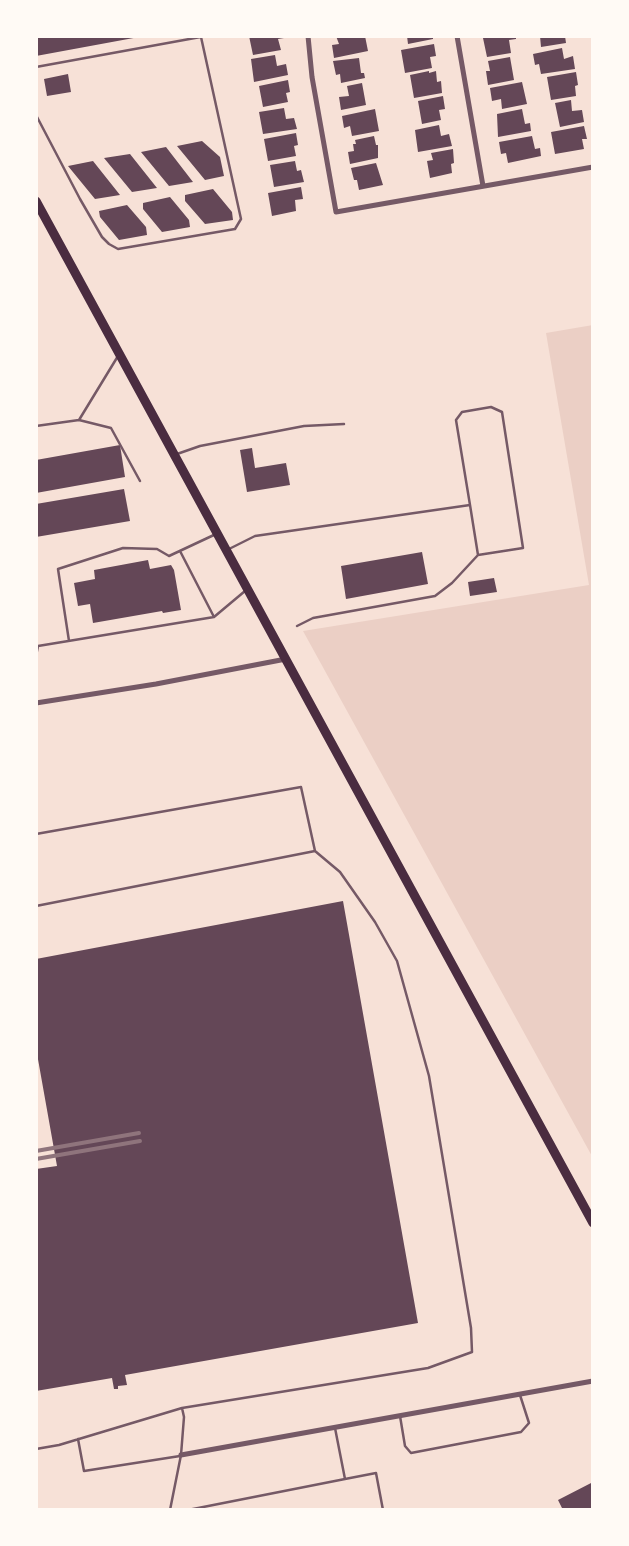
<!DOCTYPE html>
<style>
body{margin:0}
#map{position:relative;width:629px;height:1546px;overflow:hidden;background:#f7e1d7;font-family:"Work Sans",sans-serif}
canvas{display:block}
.frame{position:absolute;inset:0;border:38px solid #fffaf5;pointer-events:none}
</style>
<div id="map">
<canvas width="629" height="1546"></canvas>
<div class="frame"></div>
</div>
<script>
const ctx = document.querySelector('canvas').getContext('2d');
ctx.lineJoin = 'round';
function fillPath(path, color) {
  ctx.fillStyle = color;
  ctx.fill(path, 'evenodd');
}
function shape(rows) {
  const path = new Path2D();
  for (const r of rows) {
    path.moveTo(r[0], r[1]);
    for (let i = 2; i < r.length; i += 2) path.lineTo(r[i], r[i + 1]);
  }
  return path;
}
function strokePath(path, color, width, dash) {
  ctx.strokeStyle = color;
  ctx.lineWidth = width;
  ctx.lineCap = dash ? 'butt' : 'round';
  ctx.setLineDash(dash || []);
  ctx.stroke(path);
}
fillPath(shape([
 [593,325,593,1158,303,631,589,585,546,333]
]), '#ebcfc5');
fillPath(shape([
 [36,36,139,36,139,37,36,56],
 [249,36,284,36,284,38,278,39,281,50,253,55],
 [336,36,365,36,368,51,334,58,332,45,339,44],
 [407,36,433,36,433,39,408,44],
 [488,36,516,36,516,39,509,40,511,53,487,57,483,38],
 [540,36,565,36,566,43,541,47],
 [434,44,436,56,430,57,432,68,405,73,401,50],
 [562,48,564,59,573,56,575,69,541,74,539,64,535,65,533,54],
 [275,55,277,66,286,64,288,75,254,82,251,59],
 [510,57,514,80,488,85,486,71,490,71,488,61],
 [359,58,361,73,364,73,365,78,341,83,340,74,336,75,333,61],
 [429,71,429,73,436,71,437,82,441,81,442,93,414,98,410,75],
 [576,72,578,85,575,86,576,96,551,100,547,77],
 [68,74,71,92,47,96,44,79],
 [288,80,290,92,286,93,288,102,263,107,259,86],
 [522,82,527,104,502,109,501,99,492,101,490,88],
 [362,83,366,105,341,110,339,97,349,96,347,86],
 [443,96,445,109,439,110,441,120,422,124,418,101],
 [571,100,572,111,582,110,584,122,560,127,555,103],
 [284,108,286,119,294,118,297,129,263,134,259,112],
 [375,109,379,131,352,136,350,126,344,128,342,116],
 [522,109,525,124,530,123,531,131,498,137,497,114],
 [439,125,441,136,449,134,452,146,418,152,415,130],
 [584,126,587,139,582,139,584,149,555,154,551,132],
 [296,133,298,145,294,146,296,156,268,161,264,139],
 [374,136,376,145,378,145,378,158,350,164,348,152,354,151,353,144,356,144,355,140],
 [532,136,535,149,540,148,541,156,508,163,506,153,501,154,499,142],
 [202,141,220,157,224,176,205,180,177,146],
 [166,147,193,182,169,186,141,152],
 [453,149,454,163,451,164,452,173,430,178,427,161,433,160,431,153],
 [130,154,157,188,132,192,104,158],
 [93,161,120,195,95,199,68,166],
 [295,161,297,171,301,170,304,182,274,187,270,165],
 [376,163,383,185,359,190,357,180,354,180,351,168],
 [301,187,303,199,295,200,296,211,272,216,268,193],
 [213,189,232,212,233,220,205,224,185,201,185,195],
 [170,197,189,220,190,227,162,232,143,209,143,203],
 [127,205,146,227,147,235,119,240,100,217,99,211],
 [120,445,125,477,36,493,36,460],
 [252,448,255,468,286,463,290,485,247,492,240,450],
 [124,489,130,521,36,537,36,504],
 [422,552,428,584,346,599,341,566],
 [148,560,150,569,171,565,174,570,181,610,163,613,162,611,93,623,90,604,78,606,74,583,95,579,94,570],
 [494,578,497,592,470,596,468,582],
 [343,901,418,1323,125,1375,127,1385,118,1386,118,1389,114,1389,112,1378,36,1391,36,1169,57,1166,36,1048,36,959],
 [593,1482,593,1510,563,1510,558,1500]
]), '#644757');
strokePath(shape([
 [36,67,206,36],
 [36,115,80,199,102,237,109,244,118,249,235,229,241,219,201,37],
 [79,420,111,428,140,481],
 [36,426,79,420,118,356],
 [177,454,200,446,304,426,344,424],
 [470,505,478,555],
 [229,549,255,536,470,505,456,420,462,412,491,407,502,412,523,548,478,555,452,583,435,596,313,618,297,626],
 [180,551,214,617],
 [69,641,58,569,123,548,157,549,169,556,216,534],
 [36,656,38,646,214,617,245,591],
 [36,834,301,787,315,851,36,906],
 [36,1126,36,1131],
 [400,1416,405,1446,411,1453,521,1432,529,1423,520,1395],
 [335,1428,345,1479,376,1473,383,1510],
 [78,1439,84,1471,180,1456],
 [36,1449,59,1445,182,1408],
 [170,1510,181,1455,184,1417,182,1408,428,1368,472,1352,471,1328,429,1076,397,961,375,922,340,872,315,851],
 [188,1510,345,1479]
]), '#755966', 2.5);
strokePath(shape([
 [308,36,312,77,336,212,593,167],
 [457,36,483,186],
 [36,703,156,684,286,659],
 [181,1455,593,1381]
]), '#755966', 5);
strokePath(shape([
 [36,201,593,1223]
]), '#4a2c40', 9);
strokePath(shape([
 [36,1151,139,1133],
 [36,1159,140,1141]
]), '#8f747c', 4);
</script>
